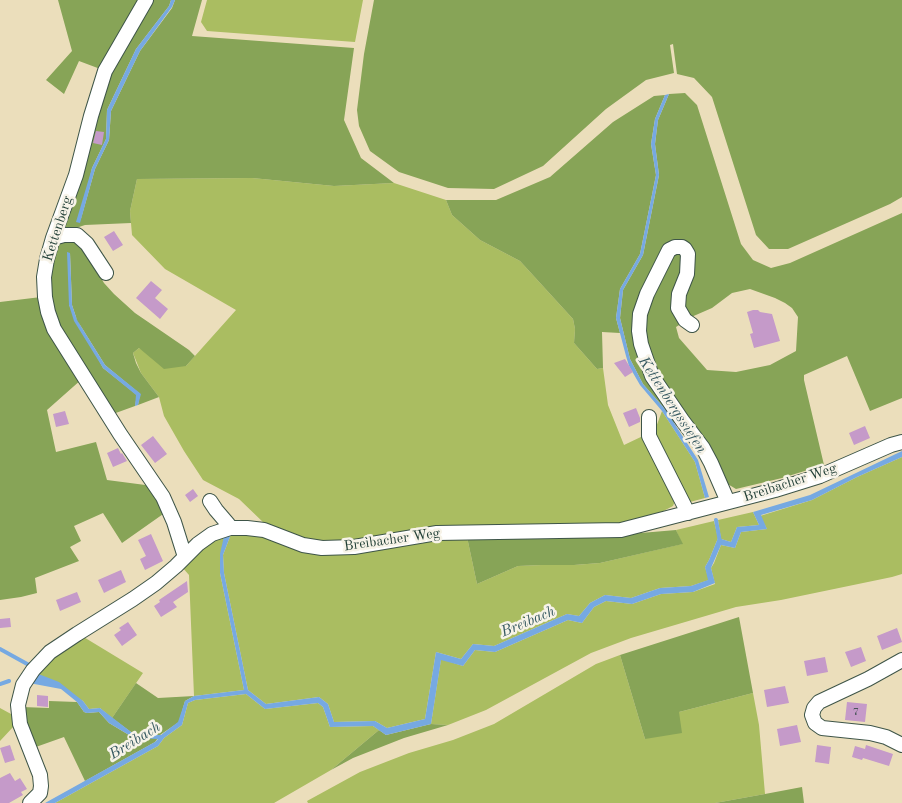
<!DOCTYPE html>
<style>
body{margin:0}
canvas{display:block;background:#ebdebb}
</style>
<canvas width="902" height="803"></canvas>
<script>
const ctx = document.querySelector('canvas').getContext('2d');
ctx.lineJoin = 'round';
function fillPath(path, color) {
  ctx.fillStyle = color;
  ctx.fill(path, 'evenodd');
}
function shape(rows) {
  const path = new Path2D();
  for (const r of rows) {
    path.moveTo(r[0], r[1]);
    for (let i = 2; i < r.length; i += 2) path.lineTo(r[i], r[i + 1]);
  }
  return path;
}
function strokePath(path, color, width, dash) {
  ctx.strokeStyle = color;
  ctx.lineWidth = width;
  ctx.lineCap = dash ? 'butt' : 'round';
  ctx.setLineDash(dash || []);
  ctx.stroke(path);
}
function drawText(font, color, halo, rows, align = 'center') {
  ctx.font = font + ' "Old Standard TT",serif';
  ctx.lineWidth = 5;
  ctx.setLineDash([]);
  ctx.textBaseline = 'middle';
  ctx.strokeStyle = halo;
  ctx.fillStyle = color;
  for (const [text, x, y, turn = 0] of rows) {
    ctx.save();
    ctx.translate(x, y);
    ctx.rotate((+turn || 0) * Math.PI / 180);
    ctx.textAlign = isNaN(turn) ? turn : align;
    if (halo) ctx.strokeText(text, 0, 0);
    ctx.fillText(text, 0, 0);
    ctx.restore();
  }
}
fillPath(shape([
 [207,0,363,0,355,42,207,31,201,22],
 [252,178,334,186,394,183,446,200,452,215,480,240,520,261,573,319,575,329,574,343,597,369,603,368,608,405,624,445,645,435,675,501,673,506,650,518,628,523,354,544,306,541,265,524,239,499,203,480,184,451,164,416,159,397,141,373,133,353,139,348,186,366,236,310,165,269,132,235,130,211,137,179],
 [662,411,695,462,705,498,690,502,687,501,655,443,655,430],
 [902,457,902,574,892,577,781,600,736,607,631,638,591,653,486,710,448,725,431,724,441,659,463,666,475,650,495,652,568,620,582,623,594,607,606,601,632,604,661,594,693,592,715,584,711,568,714,563,721,545,735,548,741,532,767,529,760,516,812,500,857,477],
 [753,512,759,525,737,527,731,542,721,539,718,520],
 [714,521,718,538,709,560,705,567,709,580,691,586,660,588,631,598,605,595,590,603,579,616,567,614,494,646,473,644,461,659,436,652,425,719,387,728,375,721,334,722,328,704,319,697,266,704,248,690,224,573,223,555,231,534,248,532,302,549,467,537,477,584,518,566,542,565,574,565,600,563,682,544,676,530],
 [224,536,220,573,244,690,194,696,189,575,182,567,208,543],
 [82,636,143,673,112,718,100,708,89,709,83,701,36,673,53,657],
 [620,655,645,739,679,712,753,693,759,725,765,794,715,803,308,803,307,801,360,772,409,753,453,740,494,724,596,664],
 [246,694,265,709,318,703,323,707,330,727,373,726,379,730,331,770,274,803,55,803,158,746,164,738,182,725,188,703,195,700],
 [0,708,11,714,14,726,0,741]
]), '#aabd61');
fillPath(shape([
 [58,0,142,0,103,70,79,61,64,94,46,80,72,51],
 [150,0,171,0,169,6,136,49,107,110,106,139,92,168,80,222,95,169,109,140,111,111,140,51,172,8,175,0,202,0,192,36,354,48,344,120,361,158,394,183,334,186,252,178,137,179,130,211,131,223,85,225,76,228,73,238,77,239,104,283,114,294,135,313,189,350,195,356,186,366,164,369,139,348,133,353,136,363,141,373,159,397,138,405,140,394,105,365,77,320,72,305,70,253,69,305,103,368,137,395,135,406,113,414,59,327,52,309,48,276,107,75],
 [374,0,902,0,902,197,890,204,788,249,769,249,756,235,712,97,694,78,677,74,673,44,670,45,674,73,646,80,606,109,543,166,494,189,448,188,399,172,370,151,359,126,357,110,364,54],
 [685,93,697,105,741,244,753,260,771,268,790,263,902,213,902,398,870,411,847,356,804,375,804,380,824,465,782,478,736,489,726,483,705,446,658,382,645,350,643,331,644,314,650,296,673,253,682,252,685,255,685,273,677,293,676,311,684,322,676,327,679,338,707,370,736,372,770,365,796,351,798,317,792,308,785,303,775,298,750,289,732,293,712,308,689,318,684,314,681,307,681,294,690,275,692,257,691,249,687,244,676,241,667,245,644,293,637,312,635,331,640,354,652,386,678,421,673,423,665,409,643,384,630,359,620,318,623,290,643,255,659,175,655,144,658,120,669,94],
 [665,95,655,119,651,144,656,175,640,254,620,289,616,318,620,333,602,332,603,368,597,369,574,343,575,329,573,319,520,261,480,240,452,215,446,200,496,200,550,177,613,122,654,96],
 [41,297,82,379,47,410,56,452,96,442,107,480,153,486,166,512,122,543,103,513,74,526,81,541,70,547,79,561,35,578,37,593,21,597,0,600,0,302],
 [676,530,683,544,600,563,574,565,542,565,518,566,477,584,467,537,629,534],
 [739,617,753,693,679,712,682,733,645,739,620,655],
 [136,683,158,698,194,696,185,701,179,722,160,735,135,735,112,718],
 [49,701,77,702,84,712,87,713,99,712,109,723,134,738,158,738,155,742,85,781,64,737,33,748,22,707,49,708],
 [431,724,448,725,404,738,353,758,331,770,379,730,386,735],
 [802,787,804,803,715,803,765,794]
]), '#87a457');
fillPath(shape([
 [171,0,175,0,172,7,140,51,111,111,109,140,95,169,80,223,76,222,92,168,106,139,107,110,136,49,169,6],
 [669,94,658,120,655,144,659,175,643,255,623,290,620,318,630,359,643,384,665,409,698,460,709,497,705,498,695,462,662,411,640,385,629,366,626,356,616,318,620,289,640,254,656,175,651,144,655,119,665,95],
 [67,252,70,253,72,305,77,320,105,365,141,394,138,405,135,406,136,395,103,368,74,321,69,305],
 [902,451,902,457,857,477,812,500,761,515,767,529,741,532,735,548,721,545,711,568,715,583,693,592,661,594,632,604,606,601,594,607,582,623,568,620,495,652,475,650,463,666,441,660,431,724,386,735,373,726,330,727,323,707,318,703,265,709,246,694,195,700,188,703,182,725,164,738,158,746,55,803,45,803,155,742,158,739,134,738,109,723,99,712,87,713,84,712,77,702,61,689,29,683,36,673,59,682,83,701,89,709,100,708,135,735,161,735,178,722,185,701,194,696,244,690,220,573,220,554,224,536,231,534,223,555,224,573,248,690,266,704,319,697,328,704,334,722,375,721,387,728,425,719,436,652,461,659,473,644,494,646,567,614,579,616,590,603,605,595,631,598,660,588,691,586,708,580,705,567,709,560,718,538,731,542,737,527,759,525,753,512,810,495]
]), '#76a9e2');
strokePath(shape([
 [716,520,720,542],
 [0,649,29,665],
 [0,684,9,681]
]), '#76a9e2', 4);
fillPath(shape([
 [96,131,104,132,102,145,93,143],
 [114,231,123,245,113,251,104,237],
 [151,281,162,290,155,298,168,309,160,319,136,298],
 [753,310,758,310,760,312,772,314,780,341,754,348,750,334,753,333,747,312],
 [625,359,633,372,625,377,614,363],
 [636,408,640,418,640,422,629,427,623,413],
 [65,411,69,424,56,427,53,414],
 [865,426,870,438,854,445,849,433],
 [153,436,167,454,155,463,141,445],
 [118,448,121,454,122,453,127,461,113,467,107,453],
 [193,489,198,496,190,502,185,495],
 [151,534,163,561,145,570,140,559,146,556,138,540],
 [121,570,126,582,104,593,98,580],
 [187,581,188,592,173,602,177,607,161,617,154,606,160,602,159,600],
 [77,592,81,602,60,611,56,600],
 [10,618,11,627,0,628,0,619],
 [128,622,137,635,122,646,114,635,121,630,119,628],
 [897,628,902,642,882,650,877,636],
 [861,647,866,661,851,667,845,652],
 [825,657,828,672,807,676,804,661],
 [785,686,789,703,767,707,764,690],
 [37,695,48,696,48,707,37,706],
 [847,702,867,704,865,722,845,720],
 [797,725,801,742,780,746,777,729],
 [10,745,15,760,5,763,0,748],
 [817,745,831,747,829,764,815,762],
 [866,745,893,754,889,766,863,758,862,760,852,757,855,746,865,749],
 [10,773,15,781,20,778,27,789,21,792,23,795,9,803,0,803,0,778]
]), '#c59ac9');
const minor = shape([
 [146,0,105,71,91,116,76,175,53,238,47,259,44,277,45,297,48,312,54,329,120,434,163,497,174,522,185,557],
 [53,238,64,235,77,235,87,244,106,273],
 [692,325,685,320,678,308,679,294,687,274,688,254,685,249,682,247,675,247,669,250,647,294,640,314,639,331,641,344,652,376,682,420,703,448,711,463,728,502],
 [649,417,649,436,688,513],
 [210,501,216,510,228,524,230,528],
 [902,660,868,679,819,702,814,708,812,715,815,723,822,728,870,733,886,737,902,745],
 [30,803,40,793,41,786,40,775,20,724,18,705,23,685,33,670,50,652,77,634,133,599,156,583,176,566,198,544,212,534,230,528,247,528,264,530,303,545,322,548,354,547,437,533,621,530,775,490,820,476,891,445,902,442]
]);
strokePath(minor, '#3e5548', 16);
strokePath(minor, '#fff', 14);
drawText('11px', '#485459', null, [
 ["7",856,712]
]);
drawText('14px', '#1f3d34', '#f7f3e8', [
 ["Kettenberg",58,229,-72],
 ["Breibacher Weg",790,483,-18],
 ["Breibacher Weg",392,540,-8]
]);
drawText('italic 15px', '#355860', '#f7f3e8', [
 ["Kettenbergssiefen",672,405,57],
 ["Breibach",528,622,-23],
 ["Breibach",135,741,-32]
]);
</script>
